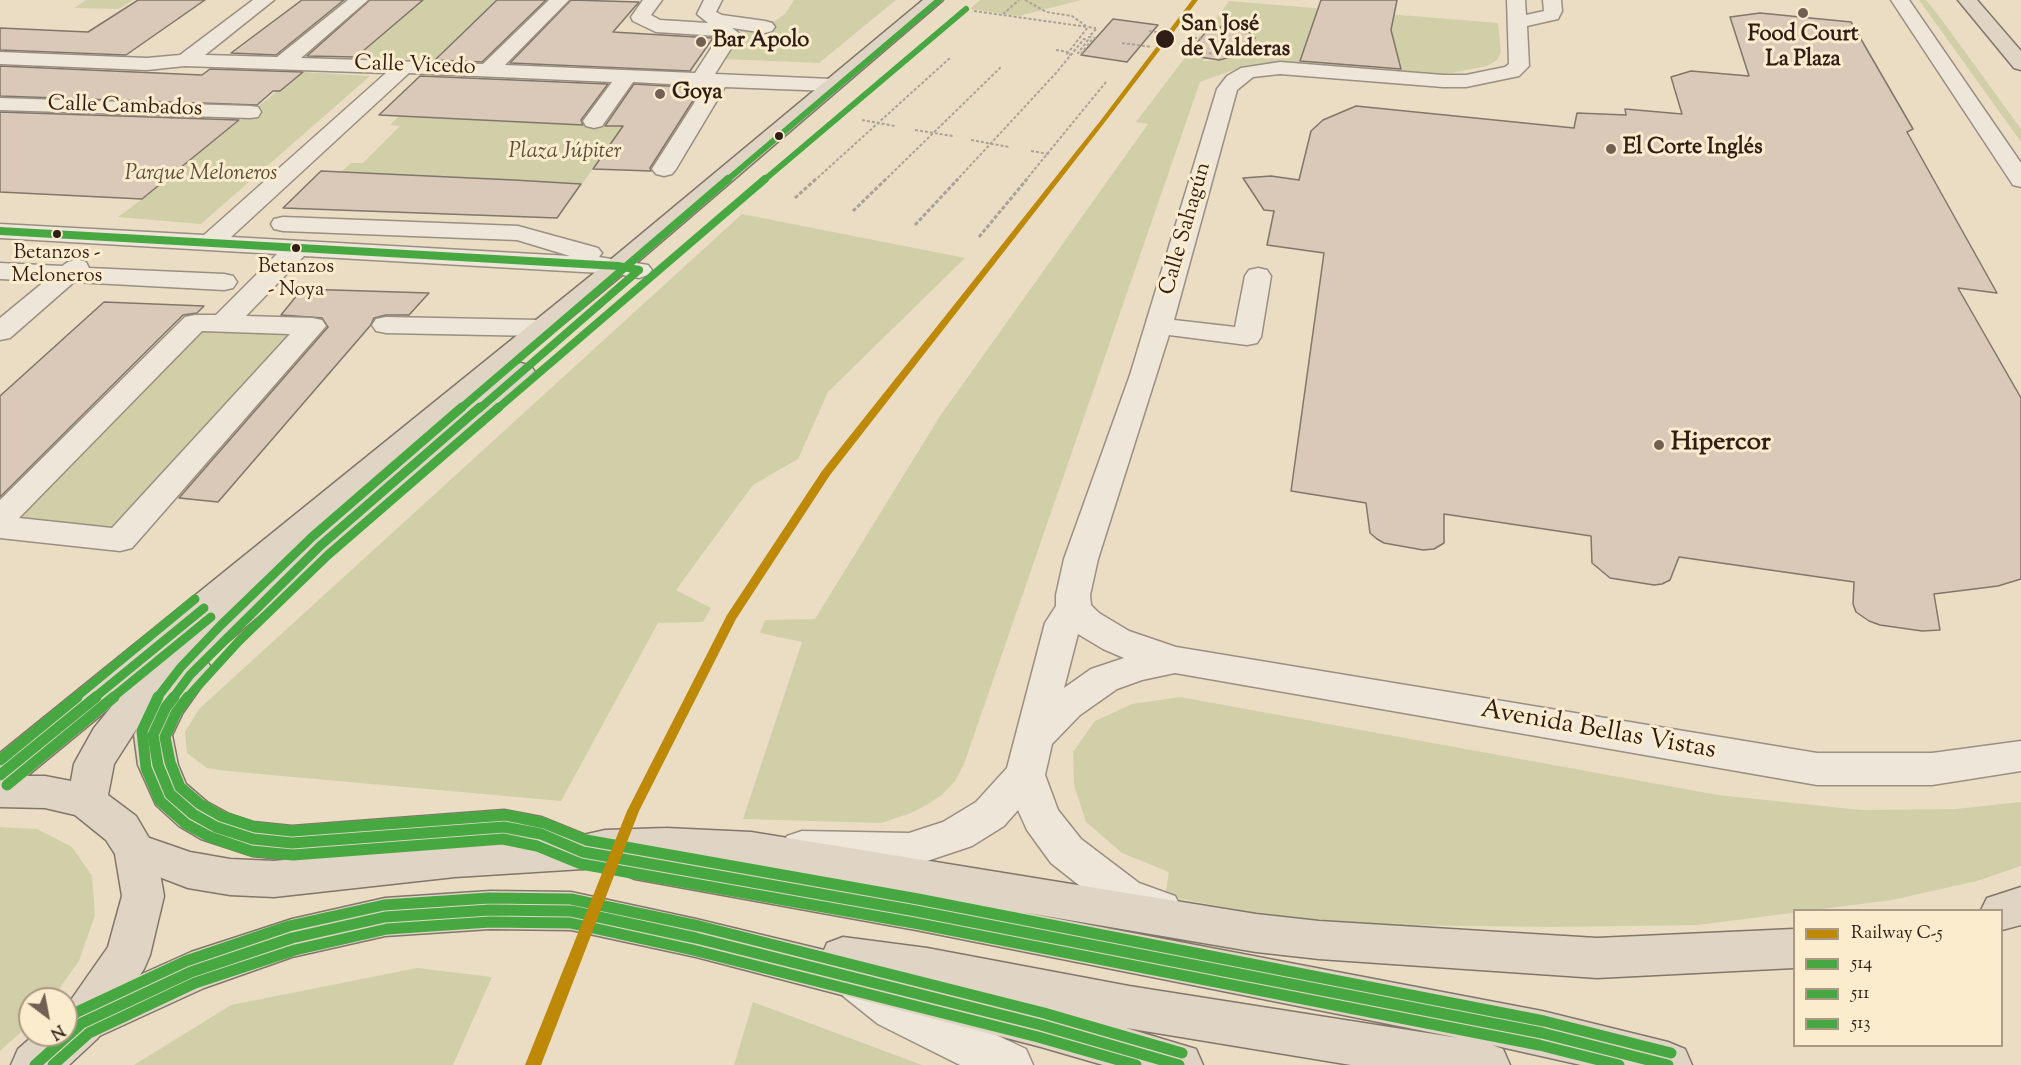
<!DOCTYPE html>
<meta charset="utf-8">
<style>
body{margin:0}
#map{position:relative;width:2021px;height:1065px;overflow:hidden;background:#ebddc4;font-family:"Sorts Mill Goudy",serif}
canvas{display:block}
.legend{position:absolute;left:1793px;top:909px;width:210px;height:138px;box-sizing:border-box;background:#fcecce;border:2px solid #aa9984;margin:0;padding:8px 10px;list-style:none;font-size:18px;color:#301d16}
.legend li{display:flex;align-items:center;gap:12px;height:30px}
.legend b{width:30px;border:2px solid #aa9984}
.north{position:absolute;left:18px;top:987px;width:60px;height:60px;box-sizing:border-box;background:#fcecce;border:2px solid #aa9984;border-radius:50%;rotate:148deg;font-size:16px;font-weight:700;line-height:24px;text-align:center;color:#301d16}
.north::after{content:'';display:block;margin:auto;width:21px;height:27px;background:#716053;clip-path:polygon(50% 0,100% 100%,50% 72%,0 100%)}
</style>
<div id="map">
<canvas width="2021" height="1065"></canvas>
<ul class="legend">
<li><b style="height:8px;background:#bd8907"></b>Railway C-5</li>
<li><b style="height:8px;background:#47a842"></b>514</li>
<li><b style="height:8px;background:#47a842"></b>511</li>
<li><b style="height:8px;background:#47a842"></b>513</li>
</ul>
<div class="north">N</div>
</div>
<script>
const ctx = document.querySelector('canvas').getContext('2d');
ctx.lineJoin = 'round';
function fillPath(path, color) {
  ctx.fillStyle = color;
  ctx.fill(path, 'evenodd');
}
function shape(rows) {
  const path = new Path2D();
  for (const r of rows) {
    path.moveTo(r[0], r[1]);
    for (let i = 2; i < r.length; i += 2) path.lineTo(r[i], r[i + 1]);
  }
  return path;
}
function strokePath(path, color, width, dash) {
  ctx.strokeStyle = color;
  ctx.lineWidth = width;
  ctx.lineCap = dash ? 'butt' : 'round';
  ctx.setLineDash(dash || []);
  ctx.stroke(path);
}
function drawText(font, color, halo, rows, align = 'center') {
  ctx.font = font + ' "Sorts Mill Goudy",serif';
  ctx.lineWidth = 6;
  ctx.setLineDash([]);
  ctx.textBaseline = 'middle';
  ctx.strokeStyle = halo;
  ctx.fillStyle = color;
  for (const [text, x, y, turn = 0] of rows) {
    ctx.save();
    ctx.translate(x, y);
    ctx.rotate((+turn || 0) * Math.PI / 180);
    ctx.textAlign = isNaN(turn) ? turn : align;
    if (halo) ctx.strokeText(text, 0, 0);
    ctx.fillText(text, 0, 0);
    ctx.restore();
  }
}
fillPath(shape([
 [86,0,133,0,119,9,74,8],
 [422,0,497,0,435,61,356,57],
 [794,0,896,0,819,63,723,59,748,20,775,21,785,14],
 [980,0,1081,0,1019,16,970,9],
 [1919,0,1926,0,1939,16,2021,129,2021,142],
 [1229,1,1498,23,1501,52,1497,60,1487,66,1451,73,1428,75,1270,64,1244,66,1200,82,964,764,955,781,942,795,928,804,911,813,881,823,743,819,802,642,760,633,765,620,815,619,940,416,1148,124,1136,122,1187,55,1204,58,1203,61,1224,60,1240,55,1245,49,1252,38,1240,24,1227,20,1219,29,1209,28],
 [302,72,370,76,201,224,118,217,149,194,35,133,215,140],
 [399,116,623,126,582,184,341,172,351,163,363,163,400,126,390,125],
 [742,214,965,258,828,392,798,459,753,485,676,590,711,608,703,622,658,623,561,801,227,771,207,768,187,753,185,732,199,709],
 [194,322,313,325,119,542,0,518],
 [1180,697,1718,795,1861,810,1955,809,2021,802,2021,866,1977,881,1892,900,1698,925,1556,927,1392,925,1271,916,1165,896,1169,872,1122,853,1086,822,1074,785,1073,752,1095,721,1132,704],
 [0,827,37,829,72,847,92,876,95,915,79,961,52,999,30,999,30,1024,0,1051],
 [417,968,492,977,453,1065,134,1065,231,1005],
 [753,1002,922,1065,734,1065]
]), '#d0cfa8');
const building = shape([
 [138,0,205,0,126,55,0,50,0,28,88,32,138,0],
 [302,0,344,0,276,55,231,53,302,0],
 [370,0,423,0,356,57,307,56,370,0],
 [497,0,546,0,482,62,435,60,497,0],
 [571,0,639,2,613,32,713,38,690,71,510,63,571,0],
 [1321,0,1397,0,1391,30,1401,69,1300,61,1321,0],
 [1760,13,1851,22,1913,129,1907,132,1997,293,1958,288,2021,398,2021,579,1998,586,1934,594,1940,630,1922,631,1880,625,1869,621,1856,612,1853,604,1854,582,1679,557,1670,580,1662,584,1654,585,1610,578,1592,563,1591,536,1444,514,1444,543,1434,549,1423,550,1384,543,1377,539,1370,533,1366,503,1291,491,1324,253,1267,245,1274,211,1264,210,1243,178,1271,176,1299,180,1311,131,1323,120,1356,106,1574,128,1577,113,1626,115,1625,109,1682,114,1671,77,1691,71,1749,76,1730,17,1760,13],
 [1113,19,1158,25,1127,62,1081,55,1113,19],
 [1227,20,1240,24,1255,38,1240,55,1219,60,1187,55,1209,28,1219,29,1227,20],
 [0,66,202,75,210,69,303,72,280,91,273,91,257,105,0,96,0,66],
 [420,76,608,84,581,120,583,125,379,115,420,76],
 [634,84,701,88,650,168,651,171,593,169,623,126,605,126,634,84],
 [0,112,239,120,142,199,0,192,0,112],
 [321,171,514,180,581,184,557,218,283,208,321,171],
 [302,289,429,293,409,315,386,315,374,318,370,326,218,502,179,498,328,327,322,318,281,315,302,289],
 [104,302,204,306,197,313,183,315,0,497,0,396,104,302]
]);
fillPath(building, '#dac8b8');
strokePath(building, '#807669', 1.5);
const minor = shape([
 [253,0,274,0,205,55,277,57,348,0,368,0,301,58,483,64,549,0,569,0,505,65,695,73,719,36,656,32,633,21,631,17,643,0,662,0,651,15,660,20,708,23,697,14,704,0,722,0,716,12,722,15,765,21,772,23,775,27,772,31,765,33,732,28,740,34,715,74,831,79,838,81,841,85,838,89,831,91,725,87,676,169,672,174,664,176,656,174,652,169,705,86,633,82,602,126,594,128,586,126,583,121,612,82,409,73,231,237,570,256,517,240,283,231,274,229,271,224,274,219,283,217,518,226,598,248,602,253,599,257,648,265,652,270,648,275,639,278,618,274,304,256,246,316,312,318,322,320,326,326,132,548,120,551,0,538,0,500,185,317,195,315,216,315,277,254,0,238,0,224,204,235,386,73,185,66,147,70,0,64,0,52,147,58,180,55,253,0],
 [202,331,290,334,112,528,19,518,202,331],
 [1507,0,1525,0,1526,15,1544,11,1543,0,1561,0,1562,11,1558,19,1527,26,1529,66,1519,76,1466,87,1443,87,1280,74,1253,77,1237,90,1174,320,1235,327,1245,276,1249,270,1258,268,1267,270,1271,276,1261,337,1257,343,1247,345,1169,335,1098,559,1090,595,1091,605,1099,613,1129,631,1176,647,1817,753,1932,753,2021,741,2021,771,1932,785,1817,785,1175,673,1142,680,1117,689,1080,715,1052,744,1045,775,1058,810,1081,839,1139,883,1175,896,1182,909,1175,922,1160,928,1109,909,1051,863,1027,830,1018,810,1004,826,972,846,909,867,802,865,787,860,781,848,787,836,802,831,909,833,943,822,976,802,1007,768,1045,623,1056,606,1056,595,1064,559,1130,375,1217,89,1227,76,1241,68,1280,62,1443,75,1466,75,1505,67,1509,64,1507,0],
 [1078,634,1103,649,1124,658,1091,669,1064,688,1078,634],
 [1891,0,1909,0,2021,163,2021,187,2013,185,1891,0],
 [0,98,250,106,258,107,261,112,258,117,250,118,0,110,0,98],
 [77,259,86,262,89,268,224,274,233,276,237,282,233,288,224,290,74,282,10,338,0,340,0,318,45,281,0,279,0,263,62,266,68,262,77,259],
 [386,317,540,320,550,322,554,328,550,334,540,336,386,333,376,331,372,325,376,319,386,317],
 [859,962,875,968,910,994,1026,1049,1033,1065,960,1065,878,1024,843,996,836,982,843,968,859,962]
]);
const major = shape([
 [923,0,943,0,627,271,512,366,521,363,531,366,535,372,332,554,206,660,213,670,182,714,172,735,178,765,186,784,207,802,229,814,253,822,292,826,504,810,541,817,598,840,604,852,598,864,583,869,535,850,504,844,292,860,253,856,201,839,179,826,156,805,138,765,134,735,137,728,114,764,108,795,136,816,156,850,164,896,150,955,144,969,98,1038,69,1065,11,1065,18,1049,34,1035,66,1035,66,1007,108,947,122,896,115,854,106,840,75,815,45,808,0,807,0,753,609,261,923,0],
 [112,706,94,728,80,753,74,764,71,781,45,776,27,776,112,706]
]);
const highway = shape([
 [1958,0,1977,0,2021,51,2021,70,2014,68,1958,0],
 [666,828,751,832,1256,914,1319,921,1597,938,1794,929,1794,968,1597,978,1319,959,1256,952,1022,912,1542,1011,1668,1042,1685,1049,1692,1065,1581,1065,1492,1045,1503,1049,1510,1065,1351,1065,1126,1028,1196,1049,1203,1065,1103,1065,1041,1047,696,957,571,930,490,929,385,936,292,957,204,988,82,1044,66,1038,64,1035,66,1035,66,1008,191,952,292,919,385,898,490,891,571,892,696,919,824,950,827,943,843,937,927,948,1129,986,1459,1038,916,930,635,879,620,873,615,864,583,869,455,877,274,897,230,895,188,888,120,862,114,850,120,838,135,833,190,852,230,859,274,861,455,841,583,835,605,830,666,828],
 [2021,887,2021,925,2002,930,2002,910,1981,910,1987,898,2021,887]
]);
strokePath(minor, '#9a8f81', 3);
strokePath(major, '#807669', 3);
strokePath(highway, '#807669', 3);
strokePath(shape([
 [1025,0,1046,12,1072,16,1086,26],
 [974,11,1088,27],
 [1003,14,1019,0],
 [1096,29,1089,37,1096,38],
 [1149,31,1163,33],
 [1189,37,1204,39],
 [1122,43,1152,47],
 [1179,49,1214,54,1222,42,1248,46],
 [1056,50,1068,52],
 [1072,55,1067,54,1088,27,1096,28],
 [862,120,895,126],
 [915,130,953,136],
 [971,140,1009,147],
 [1031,151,1049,154],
 [814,181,951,57],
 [884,181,1002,66],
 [956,181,1056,73,1084,39,1088,40,1078,53,1081,54,1093,38],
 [1025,181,1106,82]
]), '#aaa298', 2, [3, 2]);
strokePath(shape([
 [795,198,816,179],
 [853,211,886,179],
 [915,225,958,179],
 [979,237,1027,179]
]), '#aaa298', 3, [4, 2]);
fillPath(minor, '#ede6d9');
fillPath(major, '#e0d5c4');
fillPath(highway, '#e0d5c4');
strokePath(shape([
 [0,231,618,266,639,270],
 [479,409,639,270]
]), '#47a842', 8);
strokePath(shape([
 [94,698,204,608],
 [173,698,190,675,320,546,480,407]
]), '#47a842', 9);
strokePath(shape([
 [174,697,166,707,153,735,158,765,170,794,193,814,216,827,253,839,292,843,504,827,541,834,583,852,916,911,1542,1033,1668,1065],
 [0,775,96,697],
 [35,1065,82,1023,191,972,292,938,385,917,490,910,571,911,696,938,1041,1025,1179,1065]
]), '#47a842', 11);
strokePath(shape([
 [726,181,939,0]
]), '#47a842', 6);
strokePath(shape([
 [460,409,728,179]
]), '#47a842', 8);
strokePath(shape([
 [112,698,211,617],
 [157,698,181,667,221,625,312,537,462,407]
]), '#47a842', 9);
strokePath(shape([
 [158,697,142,731,146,768,160,801,186,824,210,837,251,851,293,855,503,839,537,846,581,864,914,923,1539,1045,1619,1065],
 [7,785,114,697],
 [53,1065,89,1033,195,983,295,950,387,929,490,922,570,923,693,950,1038,1037,1136,1065]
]), '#47a842', 11);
strokePath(shape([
 [763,181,966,9]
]), '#47a842', 6);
strokePath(shape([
 [497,409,765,179]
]), '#47a842', 8);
strokePath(shape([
 [75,698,195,599],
 [187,698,239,641,328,555,499,407]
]), '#47a842', 9);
strokePath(shape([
 [188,697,176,713,165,737,170,762,180,787,200,804,221,816,255,827,292,831,506,815,544,823,586,840,918,899,1544,1021,1671,1053],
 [0,760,77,697],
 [66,1021,77,1012,186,961,289,926,384,905,489,898,571,899,699,926,1044,1013,1182,1053]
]), '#47a842', 11);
fillPath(shape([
 [1192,0,1198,0,1105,122,830,475,736,619,639,811,541,1065,525,1065,627,811,727,615,822,471,1101,120,1192,0]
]), '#bd8907');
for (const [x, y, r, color] of [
 [1803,13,6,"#716053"],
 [1165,39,10,"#301d16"],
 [701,42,6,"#716053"],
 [660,94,6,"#716053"],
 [779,136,5,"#301d16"],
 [1611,149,6,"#716053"],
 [57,234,5,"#301d16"],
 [296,248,5,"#301d16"],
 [1659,445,6,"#716053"]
]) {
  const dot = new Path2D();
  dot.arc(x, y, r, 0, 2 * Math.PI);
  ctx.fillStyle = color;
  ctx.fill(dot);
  strokePath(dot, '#fcecce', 2);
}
drawText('20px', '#301d16', '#fcecce', [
 ["Betanzos -",57,255],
 ["Meloneros",57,278],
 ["Betanzos",296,269],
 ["- Noya",296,292]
]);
drawText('bold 22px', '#301d16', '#fcecce', [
 ["San José",1181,26],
 ["de Valderas",1181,51]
], 'left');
drawText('bold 22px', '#301d16', '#fcecce', [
 ["Food Court",1803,36,"center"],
 ["La Plaza",1803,61,"center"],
 ["Bar Apolo",713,42],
 ["Goya",672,94],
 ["El Corte Inglés",1623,149]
], 'left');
drawText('22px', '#301d16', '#fcecce', [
 ["Calle Vicedo",415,67,2],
 ["Calle Cambados",125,108,2],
 ["Calle Sahagún",1187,229,-74]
]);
drawText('italic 22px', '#594f3b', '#fcecce', [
 ["Plaza Júpiter",565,153],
 ["Parque Meloneros",201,175]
]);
drawText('bold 26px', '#301d16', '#fcecce', [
 ["Hipercor",1671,445]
], 'left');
drawText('26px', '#301d16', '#fcecce', [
 ["Avenida Bellas Vistas",1598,732,10]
]);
</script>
